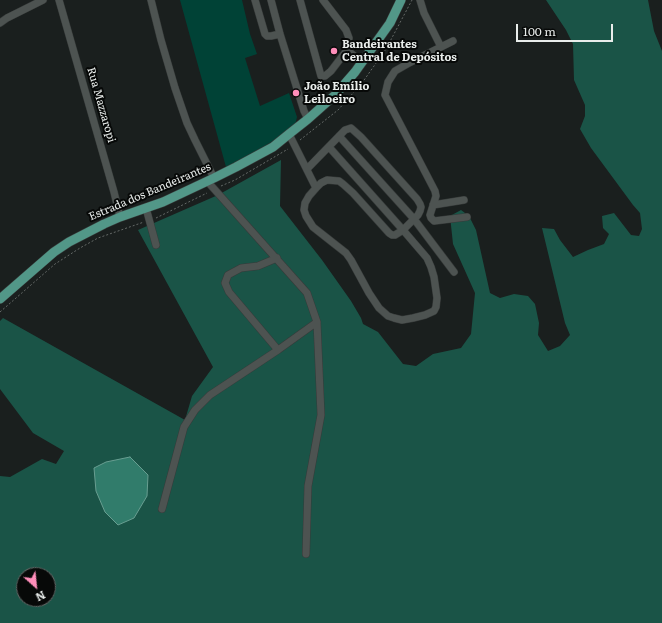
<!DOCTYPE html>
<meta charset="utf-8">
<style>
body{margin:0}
#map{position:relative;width:662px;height:623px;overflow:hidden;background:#1a1f1e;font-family:Literata,serif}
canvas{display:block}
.north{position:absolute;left:16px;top:567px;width:40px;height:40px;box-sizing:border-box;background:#070908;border:1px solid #616463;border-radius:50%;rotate:153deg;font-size:11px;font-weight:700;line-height:16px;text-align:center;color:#e9edeb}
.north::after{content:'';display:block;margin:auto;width:14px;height:18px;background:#ff8eba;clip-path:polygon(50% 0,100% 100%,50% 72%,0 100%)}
.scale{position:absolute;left:516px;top:24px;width:97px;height:18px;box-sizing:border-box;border:2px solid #e9edeb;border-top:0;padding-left:5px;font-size:12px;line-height:14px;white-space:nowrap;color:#e9edeb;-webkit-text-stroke:3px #070908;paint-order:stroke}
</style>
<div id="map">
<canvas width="662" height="623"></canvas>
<div class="north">N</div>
<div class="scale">100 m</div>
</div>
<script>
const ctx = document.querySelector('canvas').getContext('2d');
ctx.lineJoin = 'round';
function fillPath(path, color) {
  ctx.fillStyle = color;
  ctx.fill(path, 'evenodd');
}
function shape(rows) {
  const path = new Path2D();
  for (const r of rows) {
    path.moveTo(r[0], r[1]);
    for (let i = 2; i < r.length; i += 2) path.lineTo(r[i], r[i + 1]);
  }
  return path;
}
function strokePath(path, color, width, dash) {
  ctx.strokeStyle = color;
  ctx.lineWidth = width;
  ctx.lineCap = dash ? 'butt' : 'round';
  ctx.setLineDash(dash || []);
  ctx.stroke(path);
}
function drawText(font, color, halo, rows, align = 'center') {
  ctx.font = font + ' Literata,serif';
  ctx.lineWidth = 4;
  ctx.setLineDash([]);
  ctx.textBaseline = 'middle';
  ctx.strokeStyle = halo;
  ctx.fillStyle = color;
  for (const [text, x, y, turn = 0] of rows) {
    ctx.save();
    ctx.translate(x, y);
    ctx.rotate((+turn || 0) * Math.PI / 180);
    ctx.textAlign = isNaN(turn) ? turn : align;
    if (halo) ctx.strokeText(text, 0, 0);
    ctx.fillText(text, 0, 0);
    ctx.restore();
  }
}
fillPath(shape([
 [180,0,242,0,250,34,257,54,245,58,260,106,289,93,297,117,295,125,275,140,260,149,226,167]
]), '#004236');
fillPath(shape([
 [546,0,648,0,654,31,662,51,662,623,0,623,0,476,10,477,42,459,56,464,64,451,33,433,0,389,0,321,3,318,185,420,192,396,213,367,138,230,218,195,281,160,280,206,322,260,351,301,361,318,363,324,378,332,403,364,416,366,433,354,461,348,471,334,475,293,453,244,450,216,461,210,469,216,476,230,490,293,500,298,514,294,528,296,535,304,539,323,538,335,548,351,560,346,570,335,565,323,542,228,554,229,560,240,573,257,588,250,604,244,609,234,603,228,602,216,614,213,631,235,639,236,642,229,640,213,633,205,591,148,580,129,585,116,585,105,574,80,573,44,566,30],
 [24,575,48,575,48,599,24,599]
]), '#1a5447');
const water = shape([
 [130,457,148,475,147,496,134,518,118,525,105,512,96,491,94,468,106,462,130,457]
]);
fillPath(water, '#317c6b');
strokePath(water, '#689e91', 1);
const minor = shape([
 [59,0,114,192,120,217],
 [151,0,161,40,175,88,187,123,195,140,214,178],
 [255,0,265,34,267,36,271,36,280,34],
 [271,0,280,34,304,111,308,119],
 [300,0,321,76,325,76,331,71,347,50,362,62],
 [323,0,346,30,349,38,347,50],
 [420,0,424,13,441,47],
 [0,23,7,18,43,0],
 [453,41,409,63,395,71,388,82,385,95,435,191,436,196,430,215,431,218,434,221,467,217],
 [289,134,316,188,309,196,305,203,304,210,306,216,313,227,346,253,351,260,369,293,379,308,388,316,394,318,402,320,413,318,425,315,434,311,436,307,437,298,434,277,431,267,427,258,403,230,395,235,392,235,389,233,353,193,343,184,339,181,327,180,321,183,316,188],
 [339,136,414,219,454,272],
 [307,169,345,130,351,128,361,137,417,199,420,204,421,207,420,211,418,215,403,230,329,147],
 [207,181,307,293,317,322,321,415,308,486,306,554],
 [433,205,464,200],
 [146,208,156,245],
 [277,258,258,266,241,268,228,275,225,283,229,292,278,350],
 [162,509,184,427,195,410,210,395,278,350,317,322]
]);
const major = shape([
 [0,299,54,252,69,242,104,224,120,217,163,202,214,178,236,167,273,147,289,134,308,119,335,95,355,72,390,23,401,0]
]);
strokePath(minor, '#373b3a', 8);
strokePath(major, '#373b3a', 10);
strokePath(shape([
 [300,140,338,110,362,83,386,49,412,0],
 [221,186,235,180,288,149],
 [156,218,207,193],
 [0,312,55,264,80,248,98,238,144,222]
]), '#656a68', 1, [2, 2]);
strokePath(minor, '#4d5351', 7);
strokePath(major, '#529788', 9);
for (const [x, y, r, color] of [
 [334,51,4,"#ff8eba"],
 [296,93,4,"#ff8eba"]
]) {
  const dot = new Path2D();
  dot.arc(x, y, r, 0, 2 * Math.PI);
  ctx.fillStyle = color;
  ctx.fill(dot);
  strokePath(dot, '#070908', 1.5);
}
drawText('bold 11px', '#e9edeb', '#070908', [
 ["Bandeirantes",342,45],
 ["Central de Depósitos",342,58],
 ["João Emílio",304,87],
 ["Leiloeiro",304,100]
], 'left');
drawText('11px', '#e9edeb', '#070908', [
 ["Rua Mazzaropi",101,105,74],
 ["Estrada dos Bandeirantes",150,192,-23]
]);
</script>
